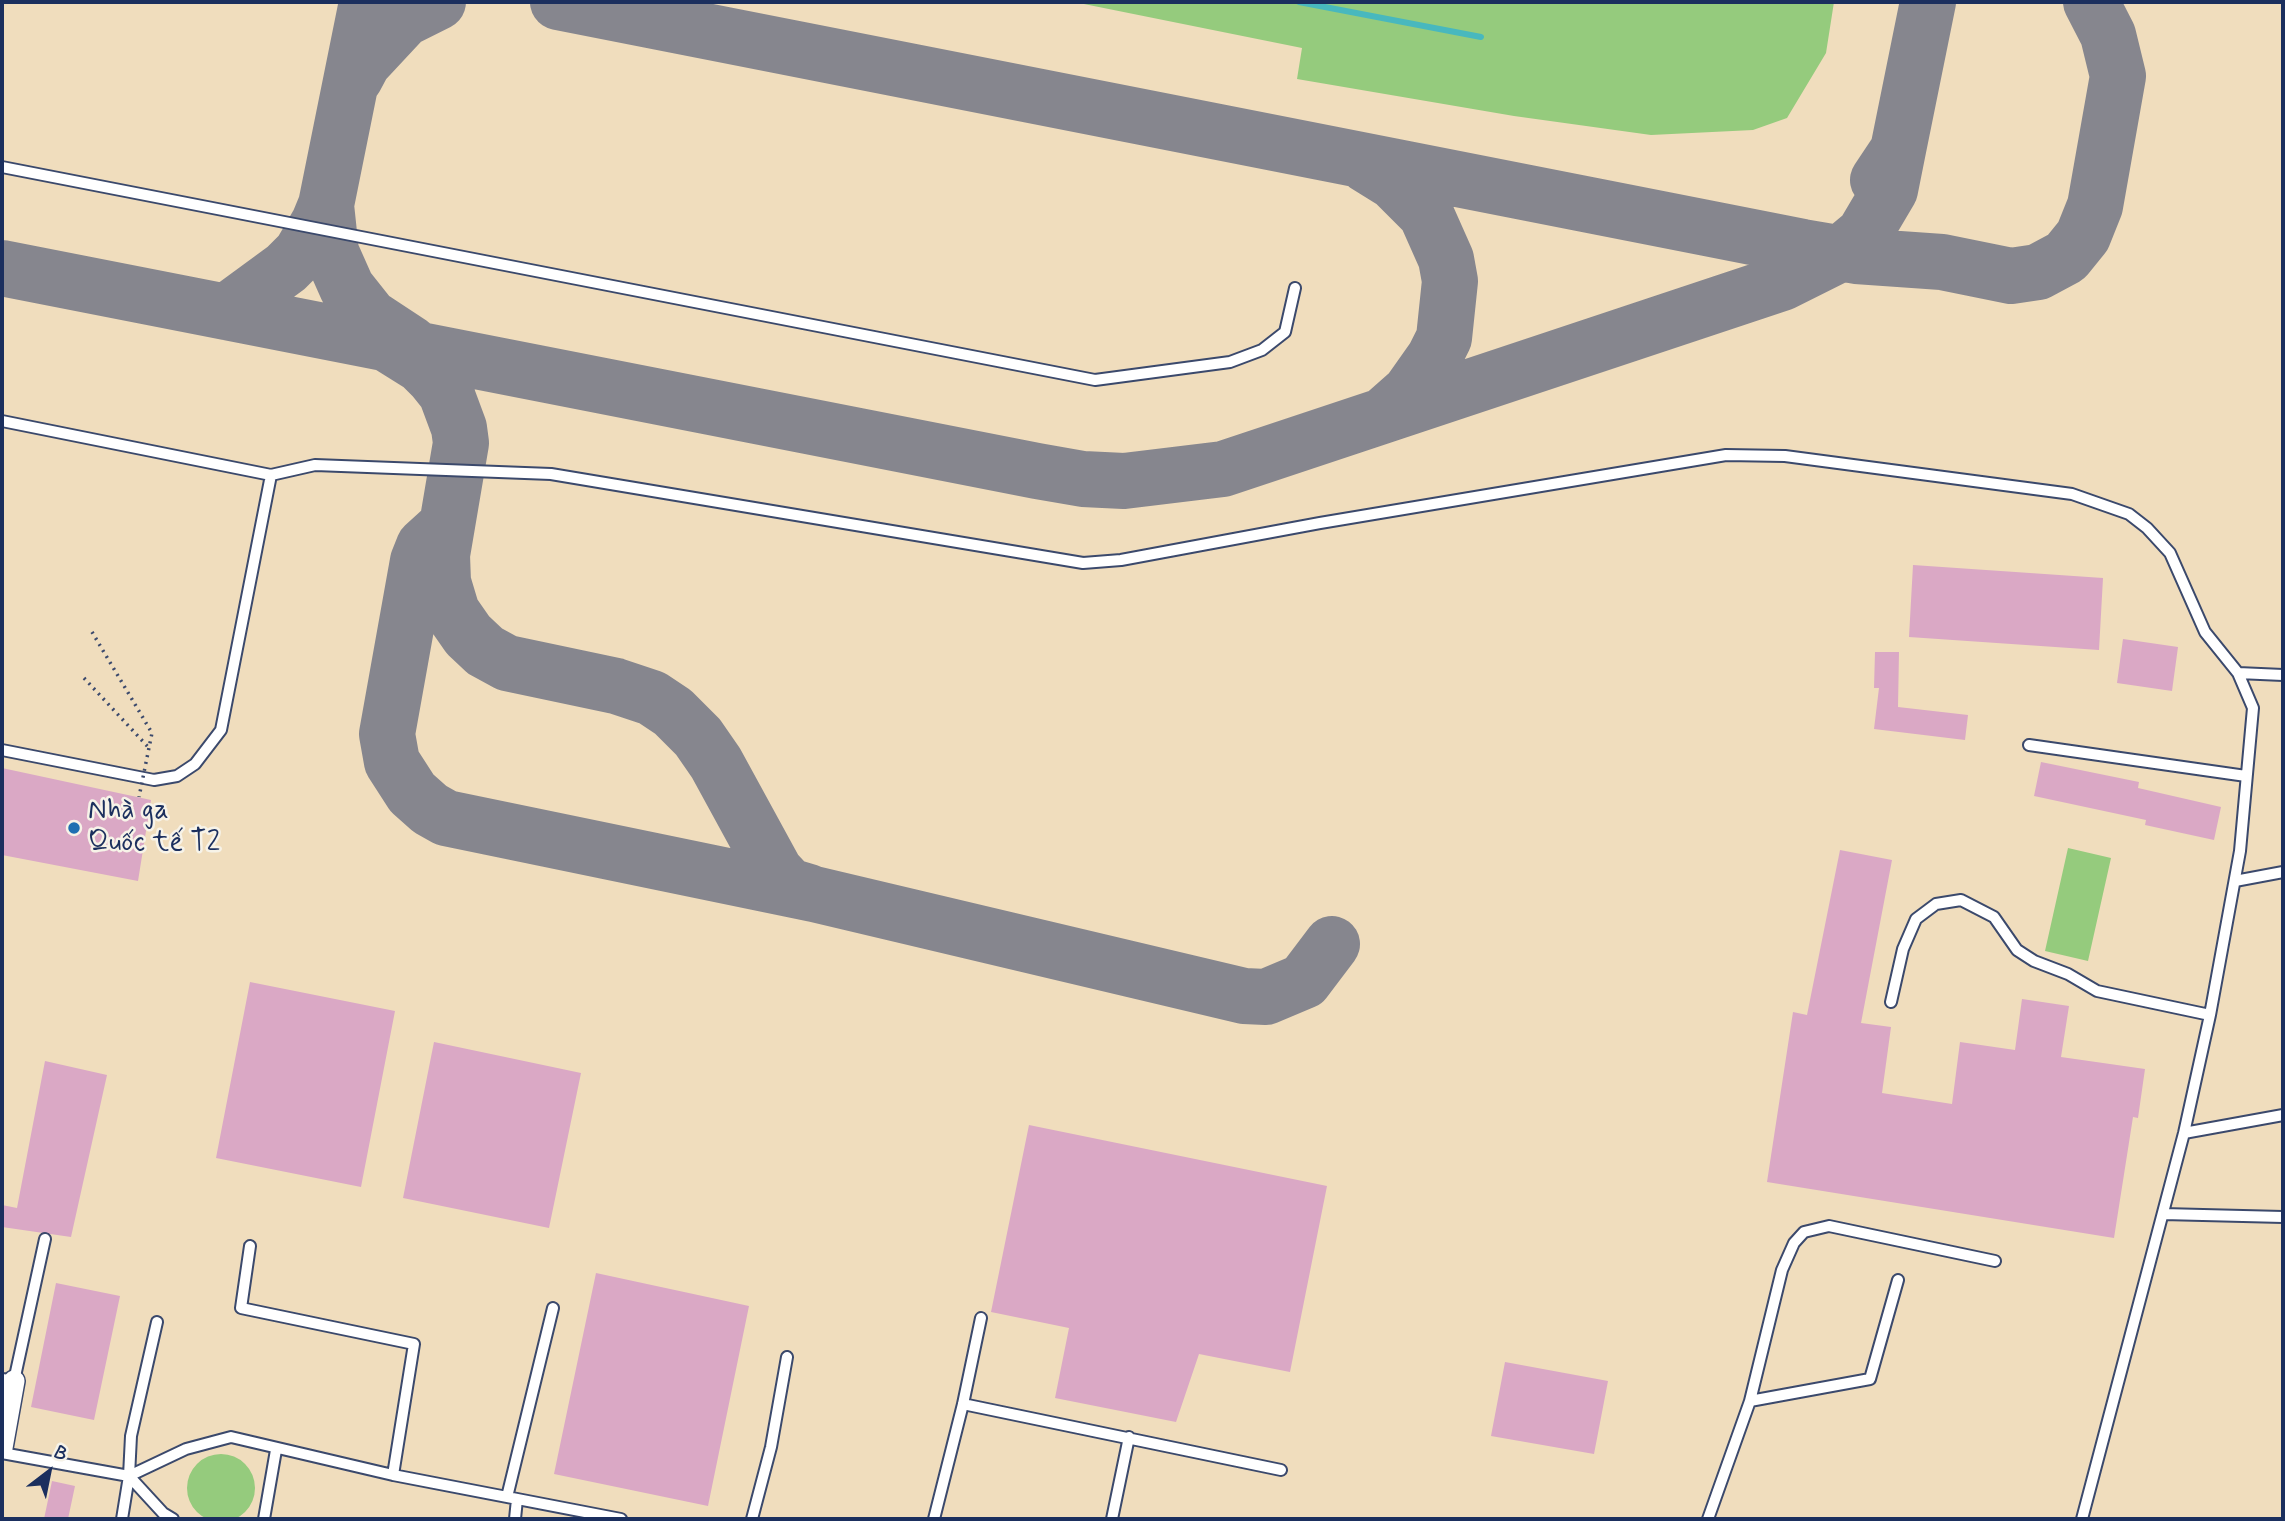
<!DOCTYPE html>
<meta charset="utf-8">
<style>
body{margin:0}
#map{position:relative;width:2285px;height:1521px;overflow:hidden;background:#f0ddbd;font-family:Mynerve,sans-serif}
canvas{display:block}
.frame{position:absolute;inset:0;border:4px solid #1b2f5e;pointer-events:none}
.north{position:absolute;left:14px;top:1437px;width:70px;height:70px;-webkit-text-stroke:5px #f7f3e8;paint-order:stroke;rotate:32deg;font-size:19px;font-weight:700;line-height:28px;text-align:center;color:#1b2f5e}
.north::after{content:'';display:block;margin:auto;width:24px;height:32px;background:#1b2f5e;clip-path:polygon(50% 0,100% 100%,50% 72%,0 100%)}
</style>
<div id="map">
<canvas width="2285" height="1521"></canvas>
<div class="frame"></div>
<div class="north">B</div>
</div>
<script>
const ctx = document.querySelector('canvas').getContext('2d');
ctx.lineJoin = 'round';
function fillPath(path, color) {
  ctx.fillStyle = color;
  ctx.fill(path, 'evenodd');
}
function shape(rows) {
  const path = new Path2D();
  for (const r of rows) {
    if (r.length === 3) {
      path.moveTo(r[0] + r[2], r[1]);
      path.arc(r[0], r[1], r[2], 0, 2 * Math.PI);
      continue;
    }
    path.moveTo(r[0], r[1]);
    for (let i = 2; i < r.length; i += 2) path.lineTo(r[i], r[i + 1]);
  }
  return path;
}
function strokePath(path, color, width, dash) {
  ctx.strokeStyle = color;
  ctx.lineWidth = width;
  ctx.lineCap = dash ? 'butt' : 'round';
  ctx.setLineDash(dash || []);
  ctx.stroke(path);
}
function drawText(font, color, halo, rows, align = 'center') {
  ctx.font = font + ' Mynerve,sans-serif';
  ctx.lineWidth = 5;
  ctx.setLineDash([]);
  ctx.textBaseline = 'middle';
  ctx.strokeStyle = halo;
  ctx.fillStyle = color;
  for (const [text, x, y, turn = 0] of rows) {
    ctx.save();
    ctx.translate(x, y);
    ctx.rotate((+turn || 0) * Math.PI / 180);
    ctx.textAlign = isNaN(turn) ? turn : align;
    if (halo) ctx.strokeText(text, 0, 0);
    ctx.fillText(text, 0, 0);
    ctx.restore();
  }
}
fillPath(shape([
 [1074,2,1834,2,1826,53,1787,118,1753,130,1651,135,1514,116,1297,79,1302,48],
 [2068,848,2111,858,2088,961,2045,951],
 [221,1488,34]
]), '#95cb7d');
strokePath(shape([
 [1299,2,1481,37]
]), '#48b8be', 6);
strokePath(shape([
 [558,2,1803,247,1856,256,1942,262,2011,276,2038,272,2066,257,2083,236,2095,206,2118,76,2108,35,2091,2],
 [355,78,363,63,404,19,438,2],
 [1365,164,1394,182,1426,214,1446,259,1450,281,1444,338,1434,358,1410,392,1384,415],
 [1878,180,1898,150,1928,2],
 [326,205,331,252,347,288,370,317,411,344],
 [2,268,1037,471,1083,479,1124,481,1223,469,1782,283,1840,254,1864,234,1890,190,1898,150],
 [226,312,286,268,301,253,319,222,326,205,367,2],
 [389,345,421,365,434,378,446,393,459,428,461,443,442,555,443,582,452,612,468,635,485,651,507,663,616,686,652,698,673,712,698,737,716,763,775,871,789,886,809,892],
 [446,526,424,546,418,561,387,734,392,762,412,793,430,809,446,818,814,894,1244,996,1266,997,1304,981,1332,944]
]), '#86868e', 56);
fillPath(shape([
 [1913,565,2103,578,2099,650,1909,637],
 [2123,639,2178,647,2172,691,2117,683],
 [1875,652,1899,652,1898,707,1968,715,1965,740,1874,729,1879,688,1874,688],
 [2041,762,2139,782,2138,788,2221,807,2214,840,2145,825,2146,820,2034,796],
 [2,768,151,800,138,881,2,855],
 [1840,850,1892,860,1861,1023,1891,1027,1882,1093,1952,1104,1960,1042,2015,1050,2022,999,2069,1006,2061,1057,2145,1069,2138,1118,2133,1117,2114,1238,1767,1182,1793,1012,1807,1015],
 [250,982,395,1011,361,1187,216,1158],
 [434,1042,581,1073,549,1228,403,1198],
 [45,1061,107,1075,71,1237,2,1227,2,1205,17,1208],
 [1029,1125,1327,1186,1290,1372,1199,1354,1176,1422,1055,1398,1069,1328,991,1312],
 [596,1273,749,1306,708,1506,554,1474],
 [56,1283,120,1296,94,1420,31,1407],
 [1505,1362,1608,1381,1594,1454,1491,1436],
 [52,1481,75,1486,68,1519,44,1519]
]), '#daa8c5');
const service = shape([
 [2,167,1095,380,1230,362,1262,350,1285,332,1295,288],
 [2,421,271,475,315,465,551,474,1083,563,1121,560,1320,523,1726,455,1785,456,2072,494,2129,514,2147,528,2170,553,2205,632,2238,673,2253,708,2240,851,2210,1015,2184,1133,2082,1519],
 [2238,673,2283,675],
 [2029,745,2246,776],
 [2,750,154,780,177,776,195,764,221,730,271,475],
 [2235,881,2283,872],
 [1891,1002,1903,949,1916,919,1936,904,1961,900,1994,917,2017,950,2034,961,2068,974,2097,991,2210,1015],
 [2184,1133,2283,1115],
 [2163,1214,2283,1217],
 [250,1246,241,1308,414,1344,393,1475],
 [157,1322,131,1436,129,1476,186,1449,231,1437,393,1475,621,1519],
 [2,1379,14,1381,45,1239],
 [1750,1401,1782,1270,1794,1243,1804,1232,1829,1226,1995,1261],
 [963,1404,1281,1470],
 [2,1453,129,1476,122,1519],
 [129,1476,163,1513,173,1519],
 [507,1497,553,1308],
 [264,1519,276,1450],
 [515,1519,517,1499],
 [752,1519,771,1447,787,1357],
 [934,1519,963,1404,981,1318],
 [1112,1519,1129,1437],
 [1708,1519,1750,1401,1870,1379,1898,1280]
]);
const minor = shape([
 [2,1448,14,1381]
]);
strokePath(service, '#3b496c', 14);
strokePath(minor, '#3b496c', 24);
strokePath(shape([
 [84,678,149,748]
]), '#3b496c', 3.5, [2, 5]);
strokePath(service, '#fff', 10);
strokePath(minor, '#fff', 21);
strokePath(shape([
 [92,632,152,733,139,797]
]), '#3b496c', 3.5, [2, 5]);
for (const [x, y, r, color] of [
 [74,828,7,"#1f6fb2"]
]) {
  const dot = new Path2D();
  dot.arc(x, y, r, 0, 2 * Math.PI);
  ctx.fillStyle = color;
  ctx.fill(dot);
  strokePath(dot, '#f7f3e8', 2.5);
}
drawText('28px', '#1b2f5e', '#f7f3e8', [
 ["Nhà ga",88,812],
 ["Quốc tế T2",88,844]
], 'left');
</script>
